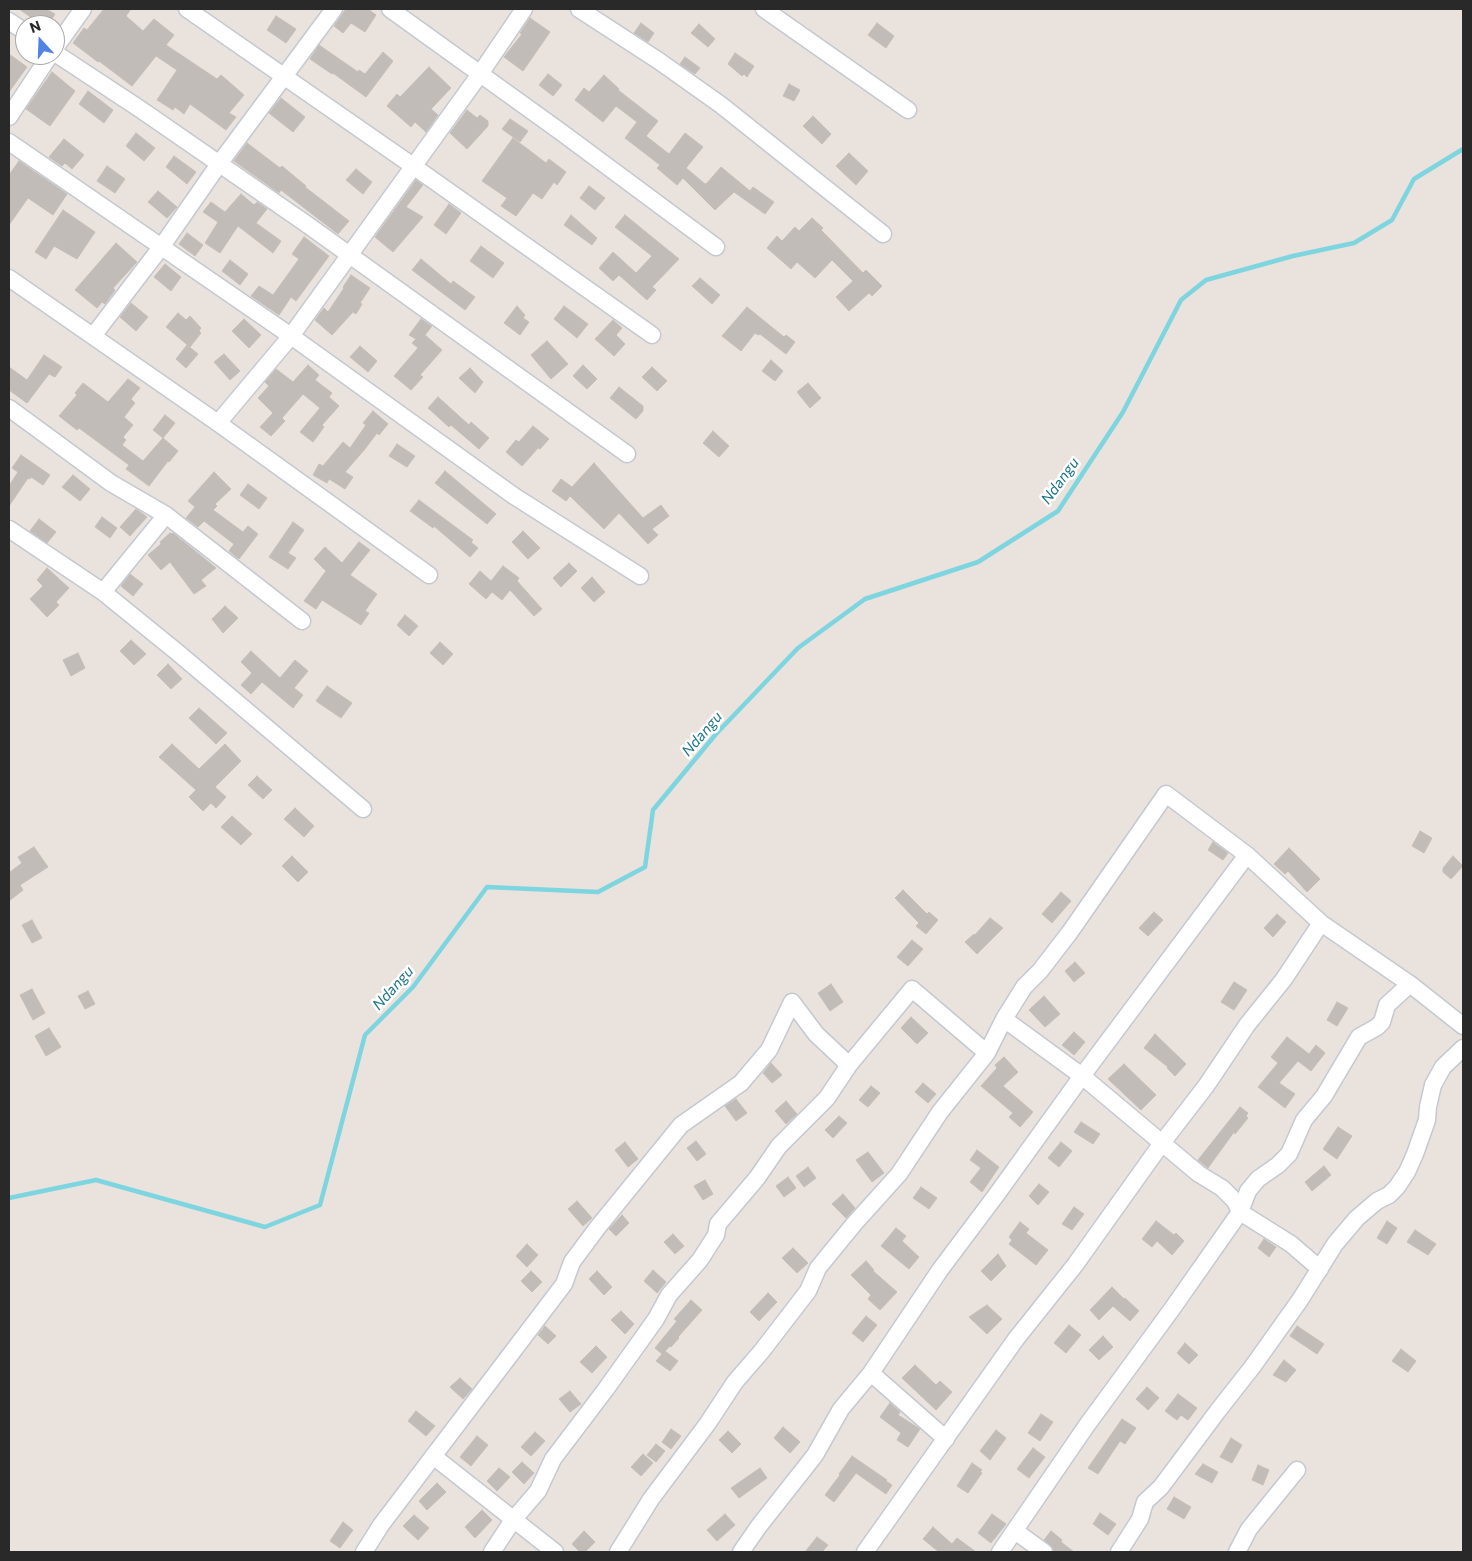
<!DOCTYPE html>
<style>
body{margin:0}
#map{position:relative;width:1472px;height:1561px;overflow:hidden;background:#eae2dd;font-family:Commissioner,sans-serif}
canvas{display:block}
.frame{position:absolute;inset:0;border:10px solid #292929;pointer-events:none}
.north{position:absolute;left:15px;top:15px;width:50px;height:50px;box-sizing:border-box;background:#fff;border:1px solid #a9a9a9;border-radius:50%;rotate:340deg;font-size:14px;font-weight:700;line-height:20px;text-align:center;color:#292929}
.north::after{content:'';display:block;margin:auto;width:18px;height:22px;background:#5083e4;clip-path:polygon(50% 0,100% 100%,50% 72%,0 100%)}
</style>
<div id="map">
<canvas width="1472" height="1561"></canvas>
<div class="frame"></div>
<div class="north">N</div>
</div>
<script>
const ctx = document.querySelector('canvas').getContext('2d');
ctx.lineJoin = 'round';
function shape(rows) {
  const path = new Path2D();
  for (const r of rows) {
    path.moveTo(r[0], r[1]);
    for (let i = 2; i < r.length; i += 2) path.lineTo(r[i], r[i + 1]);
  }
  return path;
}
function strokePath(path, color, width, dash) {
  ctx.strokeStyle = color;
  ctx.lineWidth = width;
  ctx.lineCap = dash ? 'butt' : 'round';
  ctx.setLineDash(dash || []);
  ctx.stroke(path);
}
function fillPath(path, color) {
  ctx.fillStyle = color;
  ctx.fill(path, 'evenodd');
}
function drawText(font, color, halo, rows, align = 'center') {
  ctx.font = font + ' Commissioner,sans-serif';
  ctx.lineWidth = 5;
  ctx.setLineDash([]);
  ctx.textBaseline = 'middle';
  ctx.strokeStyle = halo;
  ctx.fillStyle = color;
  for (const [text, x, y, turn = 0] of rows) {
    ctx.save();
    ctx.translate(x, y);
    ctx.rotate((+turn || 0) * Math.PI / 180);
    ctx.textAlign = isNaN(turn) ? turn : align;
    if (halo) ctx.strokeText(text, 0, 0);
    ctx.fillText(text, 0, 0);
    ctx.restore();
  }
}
strokePath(shape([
 [9,1198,96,1180,265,1227,320,1205,365,1035,413,987,487,887,598,892,645,867,653,810,716,734,798,648,865,599,978,562,1058,511,1123,412,1181,300,1206,280,1293,256,1354,243,1392,220,1414,179,1463,149]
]), '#7cd5df', 4.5);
const building = shape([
 [19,9,46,9,55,14,48,25,42,25,19,9],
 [104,9,131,9,126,16,143,31,154,19,174,35,166,45,217,79,221,75,244,95,229,113,236,117,226,130,190,104,184,114,175,107,173,110,157,100,177,70,156,56,132,86,99,61,98,62,73,43,84,28,87,30,104,9],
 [346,9,368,9,376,15,365,32,351,23,343,33,334,26,346,9],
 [276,16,296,29,286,43,267,30,276,16],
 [530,18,550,32,523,71,504,57,522,34,520,33,530,18],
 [641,23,654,33,648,42,634,33,641,23],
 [877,23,894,36,886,48,868,35,877,23],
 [699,24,715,39,708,47,691,33,699,24],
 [319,45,358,72,359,70,365,74,383,52,393,61,366,97,333,73,332,74,310,59,319,45],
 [735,53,754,66,747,77,744,74,742,76,728,64,735,53],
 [9,54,27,67,9,92,9,54],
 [685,57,700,68,695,74,680,64,685,57],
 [429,67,451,88,431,109,438,115,426,132,415,122,411,127,387,106,397,94,400,97,429,67],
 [52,72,75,91,50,126,26,109,52,72],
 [548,74,562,85,553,96,539,85,548,74],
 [604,75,619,89,618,90,658,121,646,136,669,154,685,133,703,147,686,168,705,184,707,183,721,167,750,191,753,187,774,202,765,214,734,192,715,210,683,178,677,185,657,168,660,165,625,138,637,122,616,106,603,122,575,100,584,88,589,92,604,75],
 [789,84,800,90,794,101,783,96,789,84],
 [88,91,113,110,104,123,79,104,88,91],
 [281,98,305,117,293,132,269,113,281,98],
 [467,110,477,118,480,115,488,121,488,126,467,149,450,133,467,110],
 [813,116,831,134,822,144,803,126,813,116],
 [510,119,528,131,520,142,502,129,510,119],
 [136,133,155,148,144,161,126,146,136,133],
 [513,138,546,163,549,159,566,172,557,185,554,182,542,199,533,193,516,216,501,206,507,198,482,181,513,138],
 [64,139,84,155,72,169,65,163,62,166,49,157,64,139],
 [247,143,280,168,282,166,306,186,305,187,349,221,338,234,281,190,279,193,234,161,247,143],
 [849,153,868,171,856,185,836,166,849,153],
 [174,156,196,172,187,184,166,167,174,156],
 [19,161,67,194,53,215,28,198,9,225,9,175,19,161],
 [107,166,125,179,115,193,97,181,107,166],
 [356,169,372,182,363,194,346,180,356,169],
 [416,180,423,185,406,207,423,217,393,252,375,237,416,180],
 [589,186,605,198,595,210,580,198,589,186],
 [158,191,177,207,167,218,148,202,158,191],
 [241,194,254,205,257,202,267,209,256,223,281,241,273,253,238,226,220,253,205,243,218,222,203,212,211,202,225,212,241,194],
 [449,204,461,213,446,234,434,225,449,204],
 [63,210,95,232,77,259,54,246,46,259,35,252,63,210],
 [571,215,597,238,592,245,564,225,571,215],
 [625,215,679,259,652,287,656,290,647,300,619,275,613,281,599,268,613,252,636,273,652,256,615,227,625,215],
 [812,218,823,228,821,230,863,273,866,270,882,286,872,296,869,293,849,311,836,297,853,281,832,260,815,278,797,262,791,269,767,248,777,236,782,241,795,227,799,231,812,218],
 [187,233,203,245,195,256,179,244,187,233],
 [304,237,329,256,296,301,291,297,279,315,251,296,259,286,273,295,299,259,292,254,304,237],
 [116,243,137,262,113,288,115,290,105,304,102,302,97,308,75,290,116,243],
 [481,246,504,263,493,278,470,261,481,246],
 [421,259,451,284,453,281,475,297,465,310,412,270,421,259],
 [230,260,248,274,240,285,222,271,230,260],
 [165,264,181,277,171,291,154,277,165,264],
 [351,275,370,288,360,303,362,304,356,314,353,312,332,335,315,320,324,308,328,312,344,288,343,287,351,275],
 [700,278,720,295,712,304,692,286,700,278],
 [131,303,148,317,136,331,120,317,131,303],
 [517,306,525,315,523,318,529,322,520,335,504,323,517,306],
 [564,306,588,324,577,338,554,319,564,306],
 [747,307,784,337,786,335,795,342,786,354,760,334,758,335,755,333,741,351,722,336,747,307],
 [178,313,186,320,190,316,201,328,199,331,201,333,190,347,166,327,178,313],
 [244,319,261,335,249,348,232,331,244,319],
 [421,319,432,326,425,335,442,350,420,375,423,377,411,390,394,376,418,348,412,343,416,339,409,335,421,319],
 [613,320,622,328,616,335,625,344,614,356,595,339,613,320],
 [547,341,568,364,551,379,531,355,547,341],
 [187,345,198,354,186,368,176,359,187,345],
 [360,346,377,361,368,372,350,357,360,346],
 [224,354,240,371,230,380,214,362,224,354],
 [44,355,62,367,55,377,49,374,27,403,9,390,9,367,27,380,44,355],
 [771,360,783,371,775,381,762,371,771,360],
 [308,365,319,375,315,380,332,393,329,397,339,406,322,425,324,427,313,442,300,432,320,408,303,394,282,418,285,421,271,436,260,427,273,413,258,398,269,386,265,382,276,369,293,382,308,365],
 [583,365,597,379,587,389,573,376,583,365],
 [652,367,667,381,657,391,642,377,652,367],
 [470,368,483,382,475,393,459,378,470,368],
 [128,379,140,388,131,399,135,403,124,417,133,425,123,437,126,440,122,445,143,461,163,438,178,451,169,462,168,461,149,486,126,469,129,465,79,428,77,430,59,416,77,395,75,393,83,383,108,402,128,379],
 [808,383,821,398,810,408,797,392,808,383],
 [619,387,643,406,643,411,636,419,610,398,619,387],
 [438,397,469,425,471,422,489,438,479,449,451,425,449,427,428,408,438,397],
 [373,411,388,424,379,435,377,433,365,449,345,472,353,477,345,489,329,479,327,483,313,475,319,464,323,466,343,442,350,448,366,425,363,423,373,411],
 [165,415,175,423,163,438,153,430,165,415],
 [533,426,549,439,540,449,538,448,522,466,506,452,516,440,519,442,533,426],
 [713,431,729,446,719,457,703,443,713,431],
 [397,444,415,456,407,467,389,456,397,444],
 [21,455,50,475,43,485,31,477,30,479,28,478,9,506,9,486,18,472,12,468,21,455],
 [594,463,643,518,661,505,669,516,652,529,658,535,648,544,619,513,604,529,570,496,566,501,552,491,561,479,572,487,594,463],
 [445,471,496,514,487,524,435,483,445,471],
 [214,472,231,489,215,504,217,506,213,510,243,532,248,526,258,534,239,559,229,551,234,544,204,521,198,527,186,518,195,507,188,501,214,472],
 [73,475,90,489,80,501,62,487,73,475],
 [248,484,267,498,259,509,240,495,248,484],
 [419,500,473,540,471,542,478,548,470,557,434,526,433,528,410,511,419,500],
 [136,509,147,517,130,536,120,527,136,509],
 [102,517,117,528,110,538,95,527,102,517],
 [39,519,56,532,47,543,30,531,39,519],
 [293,522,304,530,288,553,296,558,288,569,269,557,293,522],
 [523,531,540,548,528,559,512,542,523,531],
 [170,533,172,534,173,533,216,568,201,580,206,586,194,594,170,562,161,570,148,555,161,544,160,542,170,533],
 [359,542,370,550,350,575,377,594,365,611,369,613,361,625,322,600,316,609,304,601,326,571,314,559,325,547,342,563,359,542],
 [569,563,577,571,561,587,553,578,569,563],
 [503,566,519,578,517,581,542,609,534,616,510,590,502,600,492,592,486,599,469,584,480,571,491,581,503,566],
 [47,568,69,588,56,602,59,605,47,617,30,599,43,586,37,580,47,568],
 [130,574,143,584,133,596,121,586,130,574],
 [592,577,605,592,594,602,581,588,592,577],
 [225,606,238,618,223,633,212,619,225,606],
 [405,615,418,626,409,636,397,625,405,615],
 [131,640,146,654,134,665,120,651,131,640],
 [440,642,453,654,443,665,430,653,440,642],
 [251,651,280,678,295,660,308,671,294,688,303,695,293,708,262,682,251,694,241,685,252,673,241,662,251,651],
 [78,653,85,668,71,676,63,660,78,653],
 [168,664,182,679,171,689,157,675,168,664],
 [327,686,352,703,341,718,316,701,327,686],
 [199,708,227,733,216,744,189,718,199,708],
 [172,744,199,769,225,744,241,761,215,787,226,797,216,808,211,803,203,811,189,797,196,790,159,757,172,744],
 [257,776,272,790,263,799,248,785,257,776],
 [295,808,314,826,304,837,284,819,295,808],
 [232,816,252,834,241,845,221,827,232,816],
 [1420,831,1432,838,1424,853,1412,846,1420,831],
 [1213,842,1228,853,1223,860,1208,850,1213,842],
 [34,847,48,867,20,885,23,890,9,901,9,871,10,872,22,863,18,857,34,847],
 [1289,848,1320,879,1307,892,1288,871,1285,874,1274,864,1289,848],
 [292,856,308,872,298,882,282,866,292,856],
 [1453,856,1463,866,1451,879,1443,872,1443,868,1453,856],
 [903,890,927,914,929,912,938,920,926,934,916,926,919,923,895,898,903,890],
 [1061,892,1071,901,1052,923,1042,914,1061,892],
 [1154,912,1163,920,1148,936,1139,928,1154,912],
 [1277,914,1286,922,1273,937,1264,928,1277,914],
 [990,918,1003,928,977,954,965,942,974,934,975,935,990,918],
 [32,920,42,938,32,943,22,925,32,920],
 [912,940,923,949,908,966,897,957,912,940],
 [1075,962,1085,973,1074,982,1065,971,1075,962],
 [1234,982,1247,990,1234,1010,1221,1002,1234,982],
 [831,984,843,1002,830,1011,818,993,831,984],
 [32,989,45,1013,33,1020,20,995,32,989],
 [88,991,95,1004,85,1009,78,996,88,991],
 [1044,996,1060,1014,1045,1027,1029,1010,1044,996],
 [1337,1002,1348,1008,1337,1026,1327,1020,1337,1002],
 [911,1017,928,1033,917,1044,901,1028,911,1017],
 [49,1028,61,1047,46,1056,35,1036,49,1028],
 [1074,1032,1085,1042,1074,1055,1062,1045,1074,1032],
 [1155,1034,1186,1064,1175,1076,1167,1068,1168,1067,1144,1048,1155,1034],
 [1287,1037,1309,1054,1316,1045,1325,1053,1311,1071,1298,1061,1279,1083,1295,1094,1285,1108,1258,1087,1278,1063,1271,1057,1287,1037],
 [1004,1057,1018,1072,1003,1086,1033,1112,1020,1127,1009,1117,1013,1113,981,1086,997,1068,995,1065,1004,1057],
 [771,1063,782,1075,772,1083,763,1073,771,1063],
 [1124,1064,1156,1095,1141,1110,1108,1079,1124,1064],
 [923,1083,936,1094,928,1103,915,1092,923,1083],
 [871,1086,880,1093,868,1107,859,1100,871,1086],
 [736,1099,747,1113,736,1121,725,1106,736,1099],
 [786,1101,797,1114,786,1124,775,1111,786,1101],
 [1240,1107,1248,1113,1246,1116,1248,1118,1235,1134,1234,1132,1208,1168,1198,1160,1240,1107],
 [839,1116,847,1123,833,1138,825,1130,839,1116],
 [1081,1122,1100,1134,1093,1144,1074,1132,1081,1122],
 [1338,1127,1352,1136,1337,1159,1323,1149,1338,1127],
 [696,1141,706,1154,697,1161,687,1148,696,1141],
 [625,1142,638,1159,628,1167,615,1150,625,1142],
 [1061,1142,1072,1151,1059,1167,1048,1158,1061,1142],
 [977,1150,999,1167,982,1192,970,1182,981,1168,970,1160,977,1150],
 [868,1152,884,1173,872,1182,856,1160,868,1152],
 [1324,1166,1331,1175,1312,1191,1305,1182,1324,1166],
 [808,1167,816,1178,804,1187,796,1176,808,1167],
 [788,1177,796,1188,784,1197,776,1186,788,1177],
 [705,1180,713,1194,703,1200,694,1186,705,1180],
 [1039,1184,1049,1192,1038,1205,1029,1196,1039,1184],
 [921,1187,937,1198,929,1209,913,1198,921,1187],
 [843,1194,855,1208,846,1218,832,1204,843,1194],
 [577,1201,592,1218,583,1226,568,1209,577,1201],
 [1074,1207,1084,1214,1072,1230,1062,1224,1074,1207],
 [622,1215,629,1223,616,1236,609,1229,622,1215],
 [1156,1221,1174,1235,1176,1233,1184,1241,1172,1255,1157,1241,1152,1247,1142,1239,1156,1221],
 [1387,1221,1397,1228,1387,1244,1377,1238,1387,1221],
 [1020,1222,1029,1229,1026,1233,1048,1250,1036,1265,1009,1244,1012,1240,1009,1237,1020,1222],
 [896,1228,906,1236,902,1241,919,1257,909,1269,881,1246,896,1228],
 [1415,1230,1436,1244,1428,1255,1407,1242,1415,1230],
 [673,1234,684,1246,675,1254,664,1242,673,1234],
 [1264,1239,1276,1247,1269,1257,1258,1248,1264,1239],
 [527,1244,538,1255,527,1267,516,1256,527,1244],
 [793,1248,808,1263,797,1273,782,1258,793,1248],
 [998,1254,1006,1266,991,1281,981,1271,998,1254],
 [866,1261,874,1270,873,1271,897,1292,880,1310,868,1299,871,1295,851,1275,866,1261],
 [653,1270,666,1282,657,1293,644,1281,653,1270],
 [531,1271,542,1282,532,1292,521,1281,531,1271],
 [597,1271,612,1287,604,1295,589,1279,597,1271],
 [1112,1287,1124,1299,1125,1298,1139,1311,1130,1321,1113,1306,1099,1320,1090,1310,1112,1287],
 [768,1293,777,1302,759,1321,750,1312,768,1293],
 [691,1300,702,1310,678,1337,679,1338,671,1347,670,1346,665,1351,678,1361,670,1371,656,1361,662,1354,655,1348,677,1321,674,1319,691,1300],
 [987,1305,1002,1319,987,1334,969,1317,987,1305],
 [621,1311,634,1324,625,1334,611,1320,621,1311],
 [866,1316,877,1325,863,1342,852,1333,866,1316],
 [1069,1325,1081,1335,1066,1353,1054,1343,1069,1325],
 [545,1326,556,1336,548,1344,538,1335,545,1326],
 [1297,1326,1324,1344,1317,1354,1290,1336,1297,1326],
 [1103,1336,1113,1347,1099,1360,1089,1350,1103,1336],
 [1185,1343,1198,1355,1189,1364,1177,1353,1185,1343],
 [596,1346,607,1357,592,1373,580,1362,596,1346],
 [1401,1349,1416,1361,1408,1372,1392,1361,1401,1349],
 [1284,1360,1296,1370,1286,1382,1273,1375,1284,1360],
 [915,1365,936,1385,940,1381,952,1392,936,1410,902,1378,915,1365],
 [460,1378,472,1389,463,1399,450,1387,460,1378],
 [1147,1387,1159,1398,1148,1410,1136,1399,1147,1387],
 [570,1391,581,1404,570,1412,559,1399,570,1391],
 [1178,1394,1197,1408,1188,1420,1181,1415,1177,1420,1165,1411,1178,1394],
 [890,1403,900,1412,898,1415,920,1429,908,1447,897,1440,901,1433,880,1417,890,1403],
 [416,1411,435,1426,426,1436,408,1421,416,1411],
 [1041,1414,1053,1422,1040,1441,1028,1433,1041,1414],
 [1122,1419,1136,1428,1125,1444,1120,1441,1098,1474,1088,1468,1122,1419],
 [783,1427,800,1442,790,1453,774,1438,783,1427],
 [671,1429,681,1436,671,1449,662,1442,671,1429],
 [996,1430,1006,1438,990,1460,980,1451,996,1430],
 [728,1431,741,1444,732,1453,719,1440,728,1431],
 [535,1432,545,1441,531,1456,521,1447,535,1432],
 [477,1436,488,1445,471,1466,460,1457,477,1436],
 [1231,1438,1242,1445,1232,1463,1220,1457,1231,1438],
 [656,1444,665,1451,656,1462,647,1455,656,1444],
 [1033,1448,1045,1457,1029,1478,1017,1469,1033,1448],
 [643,1454,653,1463,641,1476,631,1467,643,1454],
 [852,1456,887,1480,886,1481,892,1485,886,1494,856,1473,834,1502,825,1495,840,1475,839,1474,852,1456],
 [522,1462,534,1473,524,1484,512,1472,522,1462],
 [972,1463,982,1470,980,1472,982,1473,968,1493,957,1486,972,1463],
 [1203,1464,1218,1472,1212,1483,1195,1474,1203,1464],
 [1258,1465,1269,1470,1263,1485,1252,1480,1258,1465],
 [499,1468,510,1477,497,1491,487,1481,499,1468],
 [760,1468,767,1478,739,1498,731,1488,760,1468],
 [437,1483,446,1492,427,1510,419,1501,437,1483],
 [1174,1497,1191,1507,1184,1519,1167,1509,1174,1497],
 [482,1510,492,1520,475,1538,465,1527,482,1510],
 [1100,1513,1116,1524,1108,1535,1093,1524,1100,1513],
 [725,1514,735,1525,717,1541,707,1530,725,1514],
 [992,1514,1006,1524,991,1543,978,1533,992,1514],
 [414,1515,429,1528,418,1540,403,1526,414,1515],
 [343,1522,353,1530,340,1548,330,1541,343,1522],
 [933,1527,952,1544,957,1538,976,1552,939,1552,923,1539,933,1527],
 [584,1531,595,1542,585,1552,580,1552,572,1544,584,1531],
 [1051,1531,1062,1540,1061,1542,1074,1552,1054,1552,1053,1548,1044,1540,1051,1531],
 [817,1537,828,1545,822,1552,805,1552,817,1537]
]);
fillPath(building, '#c2bcb9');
strokePath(building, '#c5beb7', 1);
const minor = shape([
 [187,9,413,166,652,335],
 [390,9,561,132,716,247],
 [579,9,659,61,721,105,883,234],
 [764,9,908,110],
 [9,21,25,32],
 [55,48,83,9],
 [55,53,140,109,305,223,627,454],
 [9,117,50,55],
 [9,142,291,336,514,496,640,576],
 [9,278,218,423,429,575],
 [93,336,162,246,219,164,334,9],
 [9,408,111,483,166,515,302,621],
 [218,423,291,336,480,74,524,9],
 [9,529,103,592,177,652,363,809],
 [103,592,166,515],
 [1004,1019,1082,1076,1199,1174,1222,1188,1235,1201,1240,1212,1291,1244,1320,1269],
 [871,1373,946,1439],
 [433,1456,555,1552],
 [1015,1531,1044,1552],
 [364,1552,381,1525,564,1284,572,1262,598,1227,681,1125,741,1083,769,1050,792,1002,816,1034,849,1065],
 [492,1552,513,1520,538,1491,553,1459,606,1389,656,1319,669,1295,700,1260,716,1235,718,1224,757,1178,779,1146,827,1098,849,1065,912,989,987,1053],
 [618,1552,651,1499,708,1423,735,1382,761,1352,808,1291,818,1268,854,1224,899,1174,940,1112,987,1053,1004,1019,1024,987,1040,971,1070,932,1166,794,1247,855,1321,923,1410,984,1463,1026],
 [741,1552,759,1526,815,1455,841,1409,871,1373,940,1270,997,1194,1082,1076,1247,855],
 [865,1552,1016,1339,1075,1265,1162,1143,1206,1086,1247,1025,1284,979,1321,923],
 [1000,1552,1087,1425,1172,1309,1240,1212,1248,1191,1258,1179,1278,1165,1289,1154,1304,1120,1324,1096,1359,1037,1377,1027,1382,1022,1387,1005,1410,984],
 [1119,1552,1140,1519,1145,1502,1161,1487,1217,1412,1253,1366,1300,1300,1335,1244,1357,1218,1377,1201,1389,1195,1397,1187,1407,1172,1415,1154,1427,1120,1428,1107,1433,1085,1443,1067,1463,1048],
 [1237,1552,1249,1529,1297,1470]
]);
strokePath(minor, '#c4c9d1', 19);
strokePath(minor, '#fff', 16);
drawText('italic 15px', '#1d7589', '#fff', [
 ["Ndangu",1060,481,-54],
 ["Ndangu",702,734,-49],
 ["Ndangu",393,988,-48]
]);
</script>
